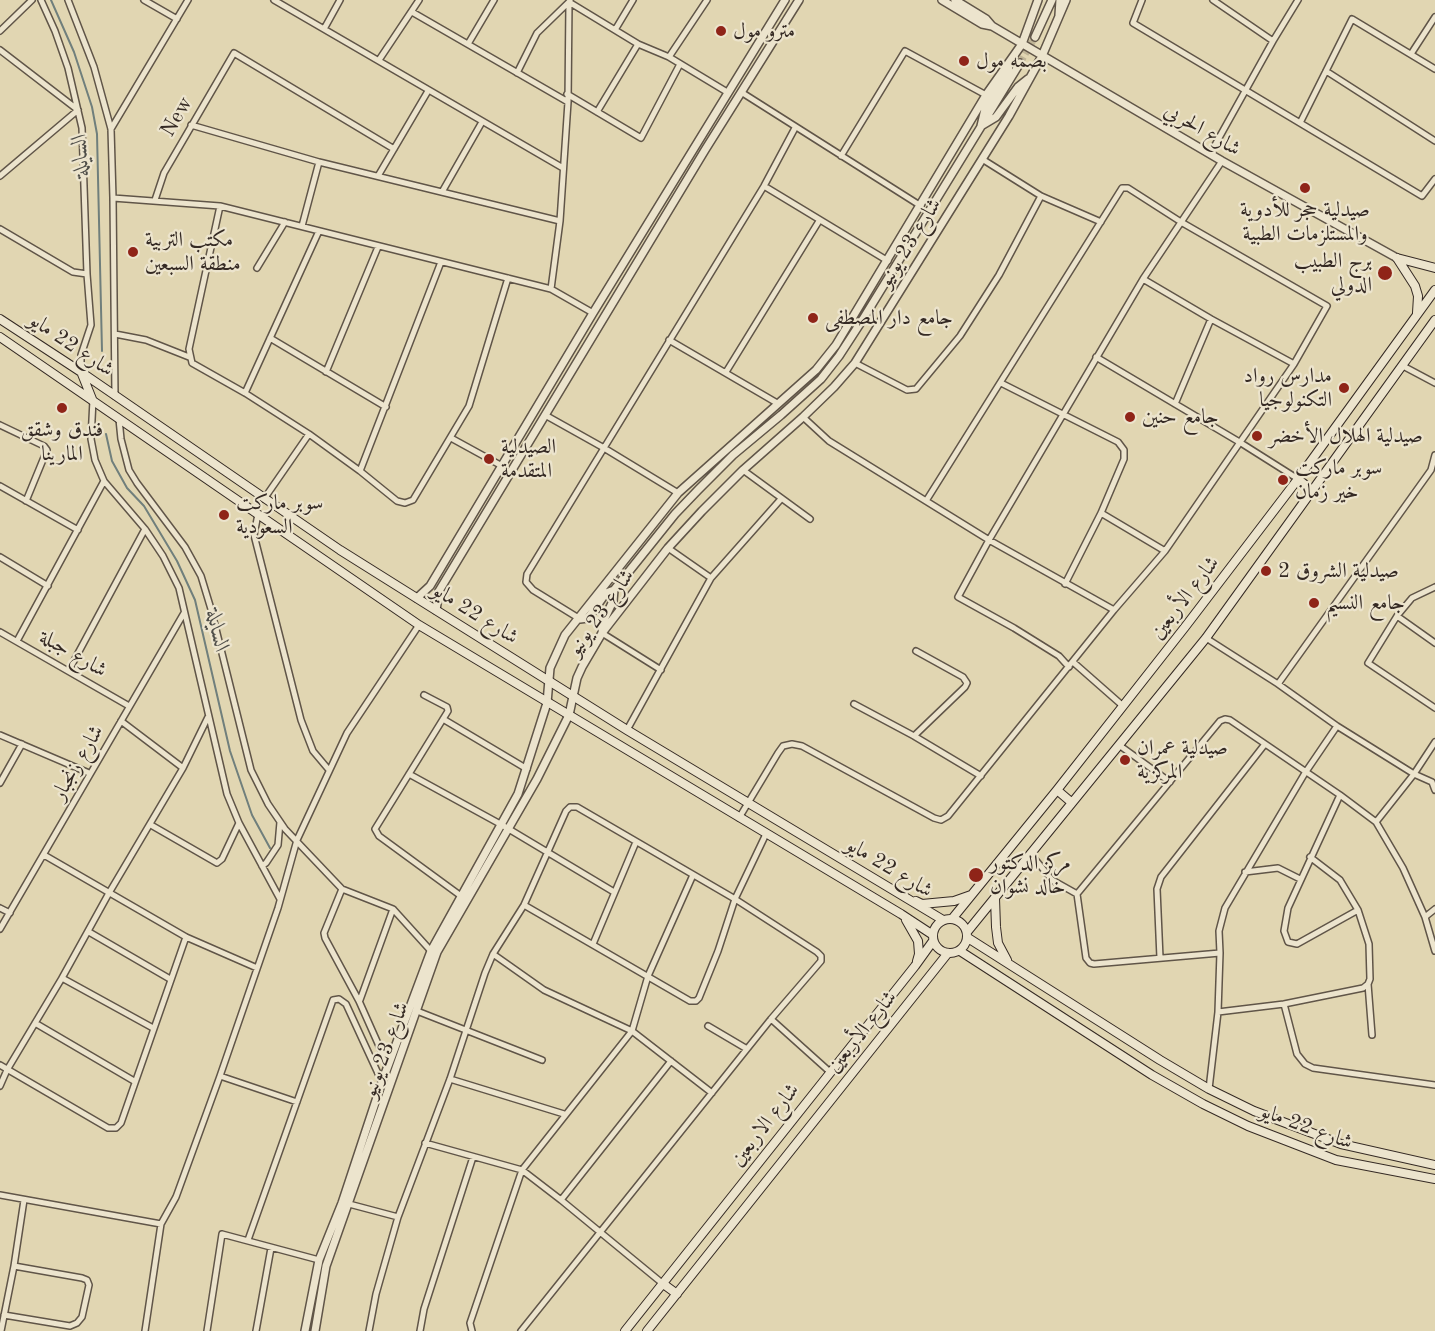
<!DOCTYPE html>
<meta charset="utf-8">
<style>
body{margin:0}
canvas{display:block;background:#e1d6b2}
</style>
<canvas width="1435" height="1331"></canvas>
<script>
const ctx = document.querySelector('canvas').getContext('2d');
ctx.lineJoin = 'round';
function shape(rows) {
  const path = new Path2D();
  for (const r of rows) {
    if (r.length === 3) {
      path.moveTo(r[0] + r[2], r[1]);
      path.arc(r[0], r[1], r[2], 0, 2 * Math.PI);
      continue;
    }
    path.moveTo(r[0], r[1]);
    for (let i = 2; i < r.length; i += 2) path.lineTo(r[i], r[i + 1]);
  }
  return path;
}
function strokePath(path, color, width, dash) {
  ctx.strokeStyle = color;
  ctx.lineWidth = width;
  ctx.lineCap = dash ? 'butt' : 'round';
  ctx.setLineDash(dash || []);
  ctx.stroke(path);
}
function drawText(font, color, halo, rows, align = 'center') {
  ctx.font = font + ' "Old Standard TT",Amiri,serif';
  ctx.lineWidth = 4.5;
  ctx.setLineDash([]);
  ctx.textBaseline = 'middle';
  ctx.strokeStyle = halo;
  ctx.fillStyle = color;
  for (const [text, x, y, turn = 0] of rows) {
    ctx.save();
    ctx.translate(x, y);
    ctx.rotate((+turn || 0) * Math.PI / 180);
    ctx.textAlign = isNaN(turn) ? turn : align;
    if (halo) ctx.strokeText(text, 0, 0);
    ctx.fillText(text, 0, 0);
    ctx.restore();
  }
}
strokePath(shape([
 [51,0,74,52,92,107,97,134,102,351],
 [106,434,112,461,127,488,144,506,177,561,195,600,230,751,252,815,270,848]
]), '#707f7c', 2);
strokePath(shape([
 [1020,63,1035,37]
]), '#bfb496', 7, [7, 3.5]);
const minor = shape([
 [41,0,55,31,68,68,82,128,87,274,91,325,81,355,81,372],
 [68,0,94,67,111,129,113,198,115,396],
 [144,0,177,19],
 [274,0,563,168],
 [1142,0,1133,23,1422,196,1435,179],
 [1213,0,1273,41],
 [569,2,638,44,669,57,727,92],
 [412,12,568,102],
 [324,29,340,0],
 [615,30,633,0],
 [0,31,32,0],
 [468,44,494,0],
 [0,50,78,110,0,176],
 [1411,54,1435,17],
 [669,57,707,0],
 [379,60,419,0],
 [1326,71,1435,141],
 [517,73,537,33,570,1],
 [741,92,921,206],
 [567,94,641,138,680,64],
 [597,112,638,44],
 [1300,123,1352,19,1435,69],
 [191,125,319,162,560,221],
 [111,129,188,0],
 [1210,154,1273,41,1298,0],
 [841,156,905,51,986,95],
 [982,159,1041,196,1101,222],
 [378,176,428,91],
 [764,186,888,261],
 [442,192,482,122],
 [113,198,220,206,551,289,593,313],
 [155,200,164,173,234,53,394,149],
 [220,206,189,349,192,363,245,393,309,434,360,471,397,501,405,503,413,500,469,406,508,278],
 [302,226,319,162],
 [0,229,73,272,87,274],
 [257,268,285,222],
 [1143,279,1211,319,1294,364],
 [551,289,560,221,568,102,569,2],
 [115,334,146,340,189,357],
 [270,338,386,407],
 [669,340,777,403],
 [1096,357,1241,443,1298,479],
 [855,363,907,390,916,389,960,336,999,275,1041,196],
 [1403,366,1435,383],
 [326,372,378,247],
 [726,372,819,221],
 [1001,383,1118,442,1124,450,1124,459,1101,513,1065,584],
 [245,393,319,231],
 [93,400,91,439,95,460,104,481,145,529,163,556,179,588,227,794,239,823,280,899],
 [1175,404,1211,319],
 [545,415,604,448,678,493],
 [803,417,829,441,989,540,1114,610],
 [119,419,121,439,129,470,137,483,185,547,201,576,211,609,251,770,268,804,285,829,342,889,393,909,431,951],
 [0,425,44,446,47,450,26,501],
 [451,438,502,466],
 [743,470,810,519],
 [360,471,441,262],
 [0,486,78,530],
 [264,499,309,434],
 [1101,513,1165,551],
 [258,514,254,535,301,720,313,751,329,770],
 [668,548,711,578],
 [0,557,48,586],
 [1435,587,1412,598,1397,616,1368,663,1435,708],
 [1397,616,1435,643],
 [580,619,533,590,526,582,527,574,764,186,795,128],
 [0,632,129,706],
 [602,633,661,670],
 [1206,638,1278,684,1337,726,1414,774,1432,782,1435,790],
 [17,641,104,481],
 [1073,662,1123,706],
 [1069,667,1059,656,1014,628,958,597,989,540,1143,279,1222,161],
 [69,670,145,529],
 [1278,684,1431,470,1435,455],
 [424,695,447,707,448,711,375,829,379,836,461,896],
 [854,704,914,736,981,776],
 [443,719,527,769],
 [121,721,183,768],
 [627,730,711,578,781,499],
 [0,735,89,773],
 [914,736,965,687,967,683,963,677,916,651],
 [1119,745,1170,782],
 [409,774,502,825,614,892],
 [0,783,22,744],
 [1340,795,1288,908,1284,931,1288,942,1297,944,1358,910],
 [739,818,778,753,783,746,792,744,802,746,934,818,941,820,948,816,1114,610,1165,551,1294,364,1327,306,1181,222,1128,188,1122,188,926,501],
 [1376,822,1414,774,1435,742],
 [151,825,217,863,222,859,239,823],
 [1030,853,1052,880,1077,894],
 [44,855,186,937,257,968],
 [1310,857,1340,880,1358,910,1369,944,1370,979,1368,984,1372,1035],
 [262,866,266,863,278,845,280,822],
 [1245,872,1278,868,1300,879],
 [342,889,324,933,325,938,359,1001,388,1066],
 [524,905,690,1001,696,1001,699,998,718,951,735,899,766,834],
 [0,908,10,913],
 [1425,917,1435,909],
 [0,929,184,613],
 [89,932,170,979],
 [593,944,636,842],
 [1220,953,1094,964,1090,963,1086,958,1077,894,1220,721,1225,719,1230,720,1340,795,1376,822,1403,868,1425,917,1435,951],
 [493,954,544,990,632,1031,712,1093],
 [1160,958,1157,889,1161,877,1265,744],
 [62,978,153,1028],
 [360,1000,393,909],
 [1284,1004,1297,1054,1305,1064,1313,1068,1435,1085],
 [417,1011,542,1060],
 [1218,1012,1284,1004,1363,988,1368,984],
 [771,1019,830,1072],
 [35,1023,134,1081],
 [708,1026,747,1049],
 [0,1065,108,1128,116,1128,121,1123,186,937],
 [220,1076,297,1102],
 [450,1079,564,1114],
 [0,1086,7,1070,62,978,109,893,183,768,208,717],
 [1209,1089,1218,1012,1220,953,1219,931,1225,908,1305,773,1337,726],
 [425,1143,522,1170,561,1200,662,1283],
 [0,1195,161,1224],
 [561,1200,671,1061],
 [349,1204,398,1217],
 [248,1240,333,1000,339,999,346,1004,382,1082],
 [4,1315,70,1326,77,1323,82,1317,89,1285,87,1280,82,1278,14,1266],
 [1,1331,14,1266,24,1200],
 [145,1331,161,1224,176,1197,220,1076,278,908,297,840,347,733,419,625],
 [207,1331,222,1234,319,1260],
 [256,1331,271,1248],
 [369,1331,376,1294,398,1217,450,1079,485,973,493,954,524,905,566,811,570,807,577,807,735,899,817,952,821,956,821,961,771,1019,521,1331],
 [420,1331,424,1309,473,1157],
 [472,1331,470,1323,522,1170,632,1031,648,976,693,875]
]);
const tertiary = shape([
 [942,0,982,24,992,26],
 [955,0,986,19,992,26,1222,161,1397,258],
 [1059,15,1060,0],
 [1035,37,1052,0],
 [1009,64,1008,73,985,109,981,126,996,117,1018,87,1028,79],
 [417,598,430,586,593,313,785,0],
 [436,610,439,591,705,150,799,0],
 [580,619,588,618,606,593,614,590,675,514,698,490,733,455,781,415,821,379,839,356,863,319,1020,63],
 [602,633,603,622,613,601,614,590],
 [305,1331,319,1260,342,1203,382,1082,431,951,518,794,547,703,550,668,565,635,678,493,816,370,836,345,986,95,1022,44,1038,0],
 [315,1331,326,1266,437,952,537,779,569,715,577,678,582,667,602,633,668,548,702,511,743,470,803,417,834,387,855,363,1009,116,1042,56,1066,0]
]);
const secondary = shape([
 [1397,258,1415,286,1418,296,1417,313],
 [1397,258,1435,268],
 [0,319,81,372,340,550,627,730,943,920],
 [0,337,419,625,901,914,933,935],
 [82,374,92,399],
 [1298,479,1313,491],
 [1057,790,1071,802],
 [995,898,996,927,998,943,1007,960],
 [916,901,922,904,954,901,971,895],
 [950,936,17],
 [952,919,1057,790,1185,627,1298,479,1435,290],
 [906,920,918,941,919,954,917,961],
 [967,932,1206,638,1435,320],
 [968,938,1160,1060,1209,1089,1254,1111,1341,1144,1435,1165],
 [960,951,1152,1075,1203,1104,1248,1126,1336,1160,1435,1179],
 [662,1283,677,1294],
 [625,1331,915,966,933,941],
 [647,1331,948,953]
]);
strokePath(minor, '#605548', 8);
strokePath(tertiary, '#605548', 10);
strokePath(secondary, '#352a24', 10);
strokePath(minor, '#ece4cd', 5);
strokePath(tertiary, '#ece4cd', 7);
strokePath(secondary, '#ece4cd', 8);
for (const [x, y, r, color] of [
 [721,31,6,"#8f2418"],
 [964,61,6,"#8f2418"],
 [1305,188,6,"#8f2418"],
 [133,252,6,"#8f2418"],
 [1385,273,8,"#8f2418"],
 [813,318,6,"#8f2418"],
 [1344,388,6,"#8f2418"],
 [62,408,6,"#8f2418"],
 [1130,417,6,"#8f2418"],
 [1257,436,6,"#8f2418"],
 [489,459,6,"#8f2418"],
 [1283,480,6,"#8f2418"],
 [224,515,6,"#8f2418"],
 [1266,571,6,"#8f2418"],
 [1314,603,6,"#8f2418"],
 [1125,760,6,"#8f2418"],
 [976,875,8,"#8f2418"]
]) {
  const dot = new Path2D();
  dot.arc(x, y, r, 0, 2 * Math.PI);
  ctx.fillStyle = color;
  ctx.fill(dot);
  strokePath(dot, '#ece4cd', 2);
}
drawText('21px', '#352a24', '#ece4cd', [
 ["مترو مول",733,31],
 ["بصمه مول",976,61],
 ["صيدلية حجر للأدوية",1305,210,"center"],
 ["والمستلزمات الطبية",1305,234,"center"],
 ["مكتب التربية",145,240],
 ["منطقة السبعين",145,264],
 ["برج الطبيب",1372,261,"right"],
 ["الدولي",1372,285,"right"],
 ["جامع دار المصطفى",825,318],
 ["مدارس رواد",1332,376,"right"],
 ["التكنولوجيا",1332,400,"right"],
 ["جامع حنين",1142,417],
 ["فندق وشقق",62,430,"center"],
 ["المارينا",62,454,"center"],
 ["صيدلية الهلال الأخضر",1269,436],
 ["الصيدلية",501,447],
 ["المتقدمة",501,471],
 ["سوبر ماركت",1295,468],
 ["خير زمان",1295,492],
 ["سوبر ماركت",236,503],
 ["السعودية",236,527],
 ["صيدلية الشروق 2",1278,571],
 ["جامع النسيم",1326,603],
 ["صيدلية عمران",1137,748],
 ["المركزية",1137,772],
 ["مركز الدكتور",990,863],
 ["خالد نشوان",990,887]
], 'left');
drawText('21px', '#352a24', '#ece4cd', [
 ["New",177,117,-60],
 ["شارع الحربي",1202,130,30],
 ["شارع 23 يونيو",910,243,-58],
 ["شارع 22 مايو",71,345,34],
 ["شارع الأربعين",1185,598,-52],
 ["شارع 23 يونيو",601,613,-55],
 ["شارع 22 مايو",475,614,32],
 ["شارع جبلة",73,654,30],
 ["شارع زنجبار",78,763,-60],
 ["شارع 22 مايو",889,868,31],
 ["شارع الأربعين",862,1032,-51],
 ["شارع 23 يونيو",386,1050,-70],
 ["شارع الاربعين",765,1125,-52],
 ["شارع 22 مايو",1306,1127,20]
]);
drawText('italic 22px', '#4e4d48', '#ece4cd', [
 ["السايلة",81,155,-94],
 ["السايلة",217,631,77]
]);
</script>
